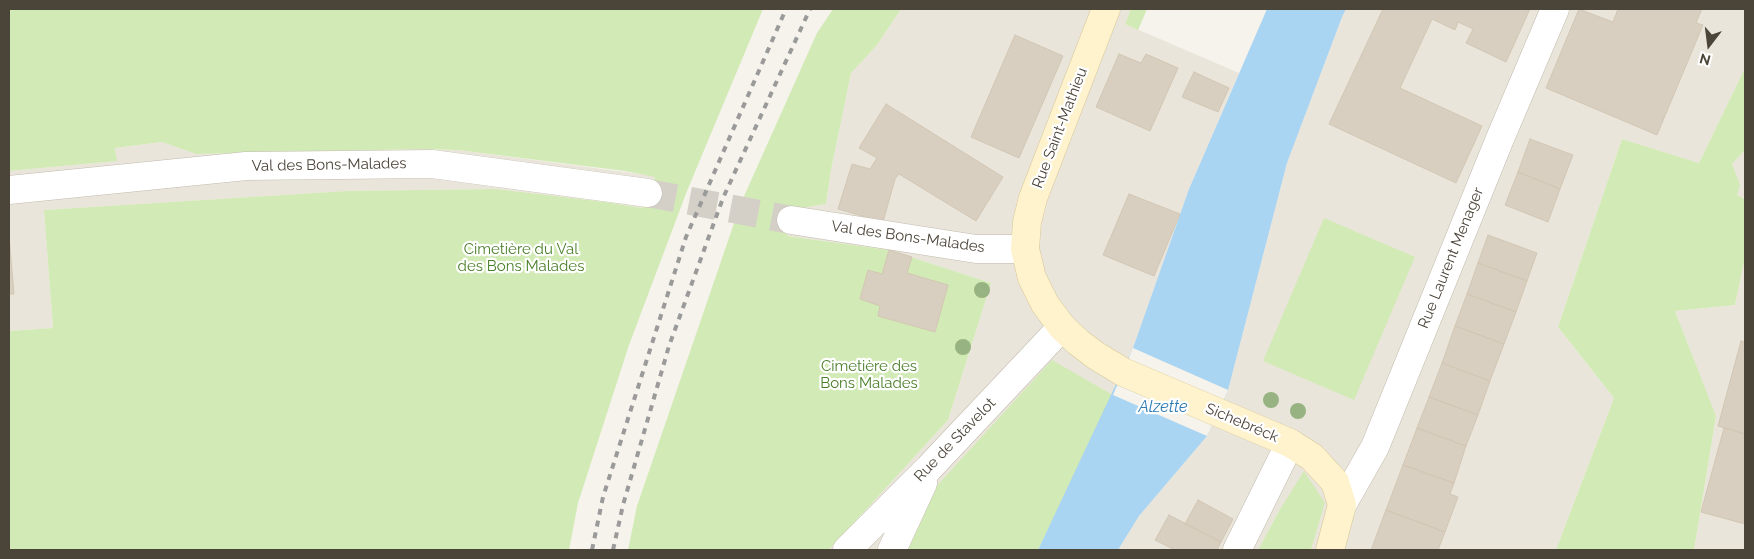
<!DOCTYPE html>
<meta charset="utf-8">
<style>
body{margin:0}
#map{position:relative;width:1754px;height:559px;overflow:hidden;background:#f6f3ec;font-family:Raleway,sans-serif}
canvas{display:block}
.frame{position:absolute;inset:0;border:10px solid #4b4439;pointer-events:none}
.north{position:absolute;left:1684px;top:20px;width:50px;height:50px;-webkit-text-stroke:4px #fff;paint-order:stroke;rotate:195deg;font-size:14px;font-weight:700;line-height:20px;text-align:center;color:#4b4439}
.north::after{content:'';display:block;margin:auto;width:18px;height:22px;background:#4b4439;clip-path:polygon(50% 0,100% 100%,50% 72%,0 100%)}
</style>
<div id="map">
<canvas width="1754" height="559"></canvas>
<div class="frame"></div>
<div class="north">N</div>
</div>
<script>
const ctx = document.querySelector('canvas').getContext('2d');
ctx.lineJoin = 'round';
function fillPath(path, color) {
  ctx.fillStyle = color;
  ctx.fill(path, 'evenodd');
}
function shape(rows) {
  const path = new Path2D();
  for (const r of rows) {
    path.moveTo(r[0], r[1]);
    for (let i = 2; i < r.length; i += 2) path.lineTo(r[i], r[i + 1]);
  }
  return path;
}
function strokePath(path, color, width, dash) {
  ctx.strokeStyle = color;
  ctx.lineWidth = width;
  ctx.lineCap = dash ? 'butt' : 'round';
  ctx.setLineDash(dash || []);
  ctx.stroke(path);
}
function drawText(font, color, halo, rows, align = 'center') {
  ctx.font = font + ' Raleway,sans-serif';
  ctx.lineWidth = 4.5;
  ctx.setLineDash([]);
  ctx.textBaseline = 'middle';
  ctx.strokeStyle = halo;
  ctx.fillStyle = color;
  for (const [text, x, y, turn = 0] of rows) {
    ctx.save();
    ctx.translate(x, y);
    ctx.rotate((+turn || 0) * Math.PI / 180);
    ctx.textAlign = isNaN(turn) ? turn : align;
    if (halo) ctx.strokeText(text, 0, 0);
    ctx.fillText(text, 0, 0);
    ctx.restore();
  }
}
fillPath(shape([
 [901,9,1131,9,1125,24,1239,73,1189,189,1133,348,1113,395,1052,361,878,550,829,550,948,420,991,283,889,250,787,236,795,209,826,204,831,170,851,73,877,45],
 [1346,9,1745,9,1745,68,1699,163,1622,139,1558,327,1614,398,1556,550,1311,550,1325,503,1279,511,1258,550,1118,550,1139,516,1207,436,1228,390,1287,163,1342,17],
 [162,142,196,154,422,149,458,150,655,176,642,208,605,202,496,189,346,191,44,210,53,328,9,331,9,171,116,161,115,148],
 [1745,150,1745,198,1737,195,1732,164],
 [1745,257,1745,550,1694,550,1716,417,1675,311,1735,305]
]), '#eae5da');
fillPath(shape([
 [9,9,763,9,687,191,629,345,578,503,569,550,9,550,9,331,53,328,44,210,346,191,496,189,605,202,642,208,655,177,625,171,458,150,422,149,196,154,162,142,115,148,117,161,9,171],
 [833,9,901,9,877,45,851,73,831,170,826,204,795,209,787,236,889,250,991,283,948,420,829,550,628,550,637,506,741,203,817,33],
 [1131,9,1147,9,1138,30,1125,24],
 [1745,68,1745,150,1732,164,1740,185,1737,195,1745,199,1745,257,1735,305,1675,311,1716,416,1694,550,1556,550,1614,398,1558,327,1622,139,1699,163],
 [1324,218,1415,257,1354,400,1263,361],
 [1052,360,1113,395,1038,550,878,550],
 [1304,471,1325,503,1311,550,1258,550,1279,511]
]), '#d2eab5');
fillPath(shape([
 [1267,9,1346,9,1342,17,1287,163,1228,390,1207,436,1139,516,1118,550,1038,550,1133,348,1189,189]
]), '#a9d4f2');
fillPath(shape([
 [1133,348,1228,390,1207,436,1113,395]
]), '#f6f3ec');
const building = shape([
 [1383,9,1530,9,1506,62,1466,43,1473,29,1458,22,1455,30,1432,19,1400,88,1482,126,1456,183,1329,124,1383,9],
 [1579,9,1613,22,1618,9,1702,9,1696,23,1703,25,1657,135,1546,88,1579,9],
 [1015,35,1063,56,1019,158,971,137,1015,35],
 [1119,54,1141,63,1146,54,1178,68,1150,131,1096,107,1119,54],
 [1194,72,1229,88,1218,112,1182,97,1194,72],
 [886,104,1003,177,976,221,899,174,895,179,883,222,838,209,852,164,870,169,877,158,859,148,886,104],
 [1530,139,1573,155,1560,189,1518,172,1530,139],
 [1518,172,1560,189,1548,222,1505,205,1518,172],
 [1129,194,1180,214,1154,276,1103,255,1129,194],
 [9,235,14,294,9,294,9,235],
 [1488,235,1537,253,1527,281,1478,263,1488,235],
 [889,250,912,257,907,273,948,285,935,332,878,316,880,306,860,299,868,270,882,274,889,250],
 [1478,263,1527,281,1516,312,1467,294,1478,263],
 [1467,294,1516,312,1504,344,1455,326,1467,294],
 [1455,326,1504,344,1490,381,1442,363,1455,326],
 [1741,341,1745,342,1745,434,1718,426,1741,341],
 [1442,363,1490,381,1478,415,1429,397,1442,363],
 [1429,397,1478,415,1466,446,1417,428,1429,397],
 [1417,428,1466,446,1454,483,1403,465,1417,428],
 [1724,428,1745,434,1745,524,1701,512,1724,428],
 [1403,465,1454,483,1450,494,1458,497,1445,532,1386,510,1403,465],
 [1198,500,1233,519,1221,542,1185,524,1198,500],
 [1386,510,1445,532,1438,550,1371,550,1386,510],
 [1169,515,1221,542,1217,550,1175,550,1155,540,1169,515]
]);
fillPath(building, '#d8cfc1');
strokePath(building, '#d3c7b4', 1);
strokePath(shape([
 [648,193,791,220]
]), '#d4d0c8', 28, [28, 14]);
const street = shape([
 [9,190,246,166,432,164,648,193],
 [791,220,976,249,1025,249],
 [1342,505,1375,447,1499,141,1555,9],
 [847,550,929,468,1062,327],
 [892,550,923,483],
 [1237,550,1290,443]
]);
const secondary = shape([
 [1106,9,1033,198,1027,222,1025,249,1032,278,1045,304,1062,327,1078,342,1095,355,1123,372,1290,443,1312,457,1335,482,1342,505,1330,550]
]);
strokePath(street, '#c2bbae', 29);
strokePath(secondary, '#d6c79b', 29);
strokePath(street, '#fff', 28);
strokePath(secondary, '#fff3cd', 28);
strokePath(shape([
 [592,550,603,497,686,237,786,9],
 [613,550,623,505,669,346,723,198,810,9]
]), '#9a9a9a', 4, [6, 6]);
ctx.fillStyle = '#97b381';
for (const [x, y] of [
 [982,290],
 [963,347],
 [1271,400],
 [1298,411]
]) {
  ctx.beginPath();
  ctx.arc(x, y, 8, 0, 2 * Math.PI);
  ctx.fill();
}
drawText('15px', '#4b4439', '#fff', [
 ["Rue Saint-Mathieu",1060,128,-69],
 ["Val des Bons-Malades",329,165,-1],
 ["Val des Bons-Malades",908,237,8],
 ["Rue Laurent Menager",1451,258,-68],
 ["Sichebréck",1242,423,23],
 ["Rue de Stavelot",955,440,-46]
]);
drawText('15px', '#4a7f2a', '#fff', [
 ["Cimetière du Val",521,249],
 ["des Bons Malades",521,266],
 ["Cimetière des",869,366],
 ["Bons Malades",869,383]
]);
drawText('italic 16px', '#2e7ab2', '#fff', [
 ["Alzette",1163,407]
]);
</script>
